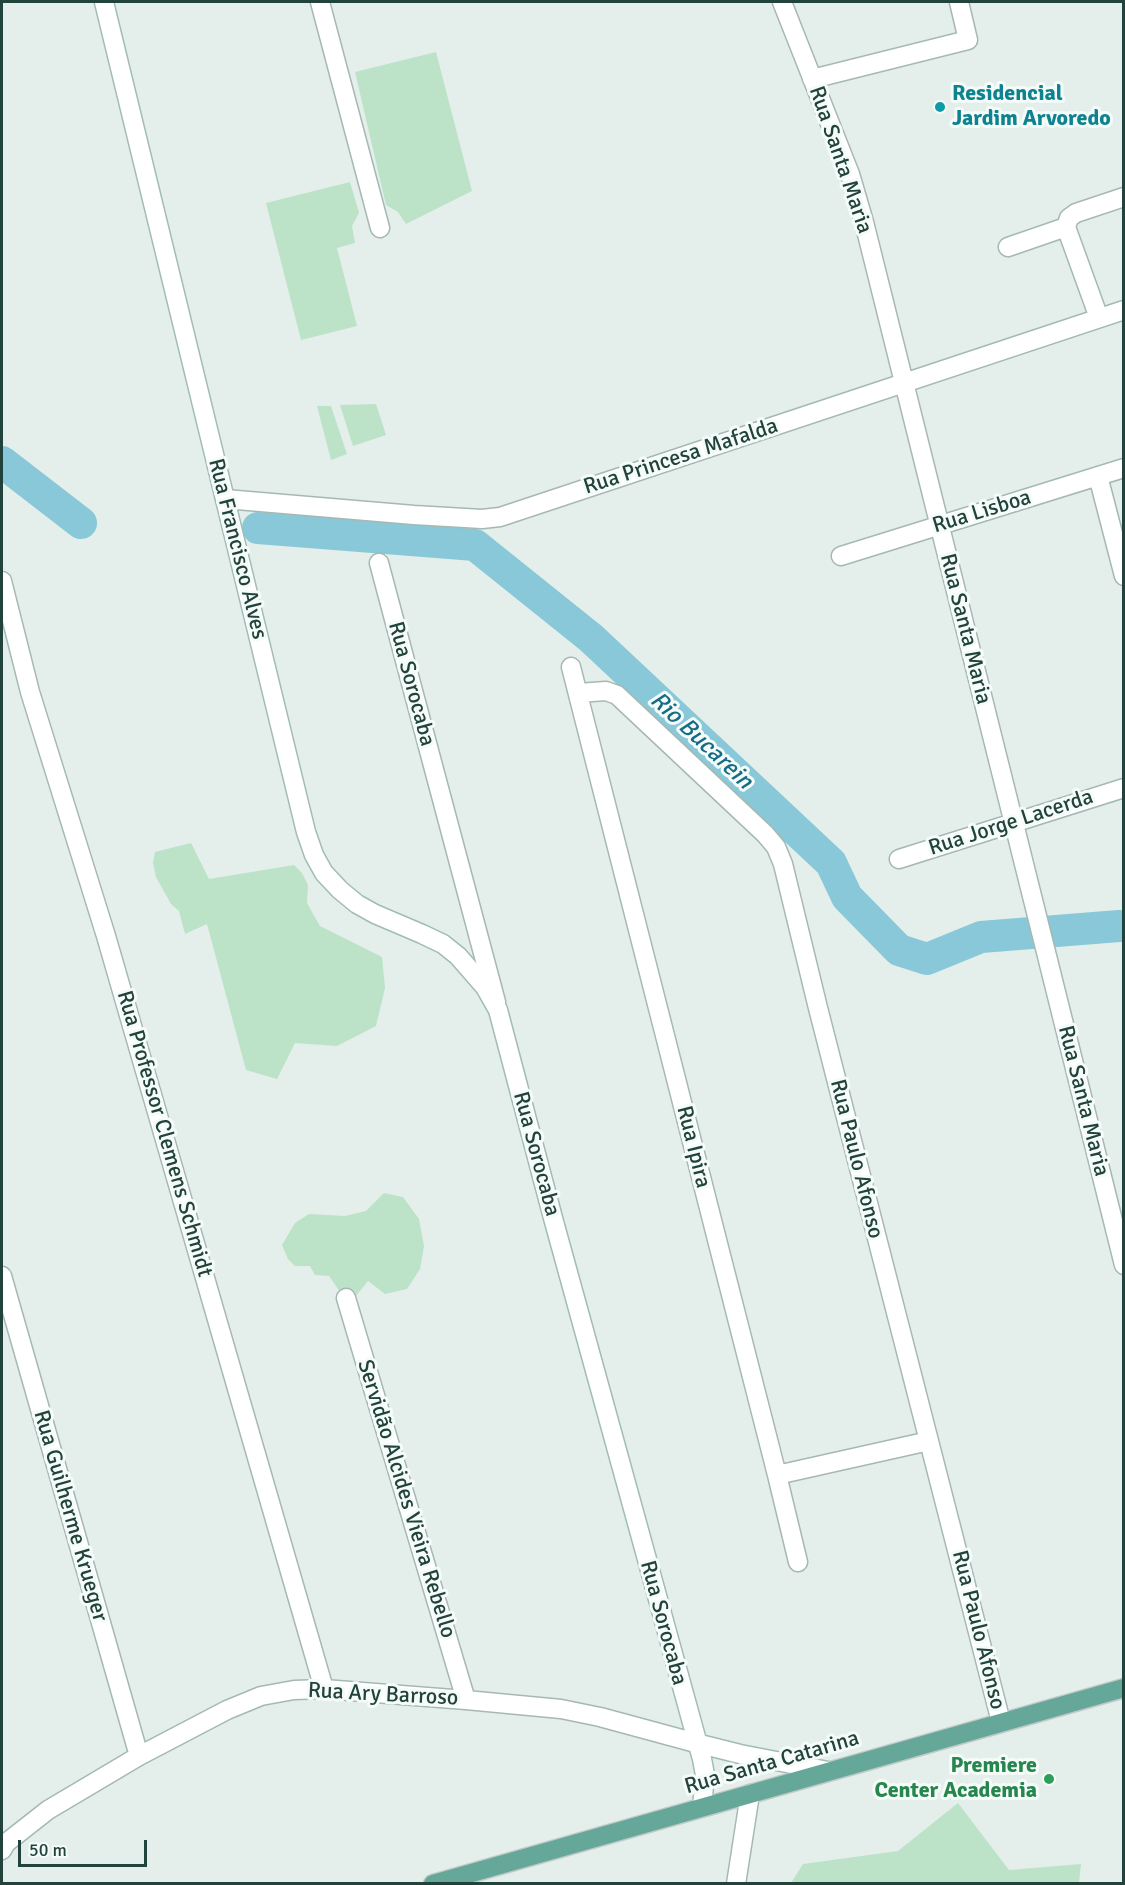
<!DOCTYPE html>
<meta charset="utf-8">
<style>
body{margin:0}
#map{position:relative;width:1125px;height:1885px;overflow:hidden;background:#e4efeb;font-family:Signika,sans-serif}
canvas{display:block}
.frame{position:absolute;inset:0;border:3px solid #21433b;pointer-events:none}
.scale{position:absolute;left:18px;top:1840px;width:129px;height:27px;box-sizing:border-box;border:3px solid #21433b;border-top:0;padding-left:8px;font-size:18px;line-height:21px;white-space:nowrap;color:#21433b;-webkit-text-stroke:4px #f5fbf8;paint-order:stroke}
</style>
<div id="map">
<canvas width="1125" height="1885"></canvas>
<div class="frame"></div>
<div class="scale">50 m</div>
</div>
<script>
const ctx = document.querySelector('canvas').getContext('2d');
ctx.lineJoin = 'round';
function fillPath(path, color) {
  ctx.fillStyle = color;
  ctx.fill(path, 'evenodd');
}
function shape(rows) {
  const path = new Path2D();
  for (const r of rows) {
    path.moveTo(r[0], r[1]);
    for (let i = 2; i < r.length; i += 2) path.lineTo(r[i], r[i + 1]);
  }
  return path;
}
function strokePath(path, color, width, dash) {
  ctx.strokeStyle = color;
  ctx.lineWidth = width;
  ctx.lineCap = dash ? 'butt' : 'round';
  ctx.setLineDash(dash || []);
  ctx.stroke(path);
}
function drawText(font, color, halo, rows, align = 'center') {
  ctx.font = font + ' Signika,sans-serif';
  ctx.lineWidth = 6;
  ctx.setLineDash([]);
  ctx.textBaseline = 'middle';
  ctx.strokeStyle = halo;
  ctx.fillStyle = color;
  for (const [text, x, y, turn = 0] of rows) {
    ctx.save();
    ctx.translate(x, y);
    ctx.rotate((+turn || 0) * Math.PI / 180);
    ctx.textAlign = isNaN(turn) ? turn : align;
    if (halo) ctx.strokeText(text, 0, 0);
    ctx.fillText(text, 0, 0);
    ctx.restore();
  }
}
fillPath(shape([
 [436,52,472,191,406,224,398,212,386,205,355,72],
 [350,182,359,213,352,226,355,243,337,248,357,326,301,340,266,203],
 [376,404,386,435,353,446,340,405],
 [317,406,331,406,347,454,331,460],
 [191,843,209,879,294,865,302,873,308,885,307,903,320,926,382,957,385,988,376,1026,337,1046,295,1043,277,1079,246,1070,207,924,185,934,179,911,171,904,156,877,153,863,155,852],
 [384,1193,403,1197,419,1219,424,1246,420,1269,407,1289,385,1294,368,1281,356,1296,340,1292,329,1276,315,1275,310,1266,295,1266,288,1259,282,1245,295,1223,309,1214,345,1216,366,1211],
 [958,1803,1009,1870,1081,1864,1079,1883,791,1883,803,1864,898,1851]
]), '#bce2c8');
strokePath(shape([
 [2,462,81,523],
 [258,528,475,545,591,638,831,863,847,897,899,950,927,959,981,937,1119,926]
]), '#88c8d8', 32);
const minor = shape([
 [320,2,380,228],
 [782,2,850,174,864,222,1124,1265],
 [812,79,968,40,959,2],
 [1066,227,1099,318],
 [1008,247,1066,227,1069,218,1076,213,1124,197],
 [1098,476,1124,576],
 [225,499,414,515,482,519,500,517,1124,310],
 [841,556,1124,468],
 [379,563,496,1002],
 [2,581,30,692,106,936,324,1689],
 [571,667,777,1475,929,1441],
 [578,693,606,691,617,695,765,834,776,847,783,864,818,1008,1001,1722],
 [899,859,1124,788],
 [2,1276,139,1756],
 [346,1298,466,1700],
 [777,1475,798,1562],
 [2,1850,6,1843,48,1810,139,1756,227,1710,261,1696,294,1690,324,1689,466,1700,561,1709,600,1717,696,1743],
 [736,1884,750,1794]
]);
const secondary = shape([
 [104,2,306,832,314,855,324,873,340,890,357,904,375,914,422,934,443,944,458,956,485,987,498,1010,553,1218,702,1759,705,1775,702,1807],
 [696,1743,740,1754,828,1771]
]);
const primary = shape([
 [433,1884,1124,1688]
]);
strokePath(minor, '#a6b8b3', 21);
strokePath(secondary, '#a1bcb4', 21);
strokePath(primary, '#c1cac8', 21);
strokePath(minor, '#fff', 18);
strokePath(secondary, '#fff', 18);
strokePath(primary, '#65a89a', 18);
for (const [x, y, r, color] of [
 [940,107,6,"#0f9aa8"],
 [1049,1779,6,"#2e9e5b"]
]) {
  const dot = new Path2D();
  dot.arc(x, y, r, 0, 2 * Math.PI);
  ctx.fillStyle = color;
  ctx.fill(dot);
  strokePath(dot, '#f5fbf8', 2);
}
drawText('bold 22px', '#0d838f', '#f5fbf8', [
 ["Residencial",952,94],
 ["Jardim Arvoredo",952,119]
], 'left');
drawText('22px', '#21433b', '#f5fbf8', [
 ["Rua Santa Maria",840,160,71],
 ["Rua Princesa Mafalda",681,457,-18],
 ["Rua Lisboa",982,512,-17],
 ["Rua Francisco Alves",237,549,76],
 ["Rua Santa Maria",965,629,76],
 ["Rua Sorocaba",411,684,75],
 ["Rua Jorge Lacerda",1011,823,-18],
 ["Rua Santa Maria",1083,1101,76],
 ["Rua Professor Clemens Schmidt",164,1134,74],
 ["Rua Ipira",693,1147,76],
 ["Rua Sorocaba",536,1154,75],
 ["Rua Paulo Afonso",856,1159,76],
 ["Servidão Alcides Vieira Rebello",406,1499,73],
 ["Rua Guilherme Krueger",70,1516,74],
 ["Rua Sorocaba",663,1623,75],
 ["Rua Paulo Afonso",978,1630,76],
 ["Rua Ary Barroso",383,1695,3],
 ["Rua Santa Catarina",772,1763,-16]
]);
drawText('bold 22px', '#27864d', '#f5fbf8', [
 ["Premiere",1037,1766],
 ["Center Academia",1037,1791]
], 'right');
drawText('italic 24px', '#156d85', '#f5fbf8', [
 ["Rio Bucarein",701,741,43]
]);
</script>
